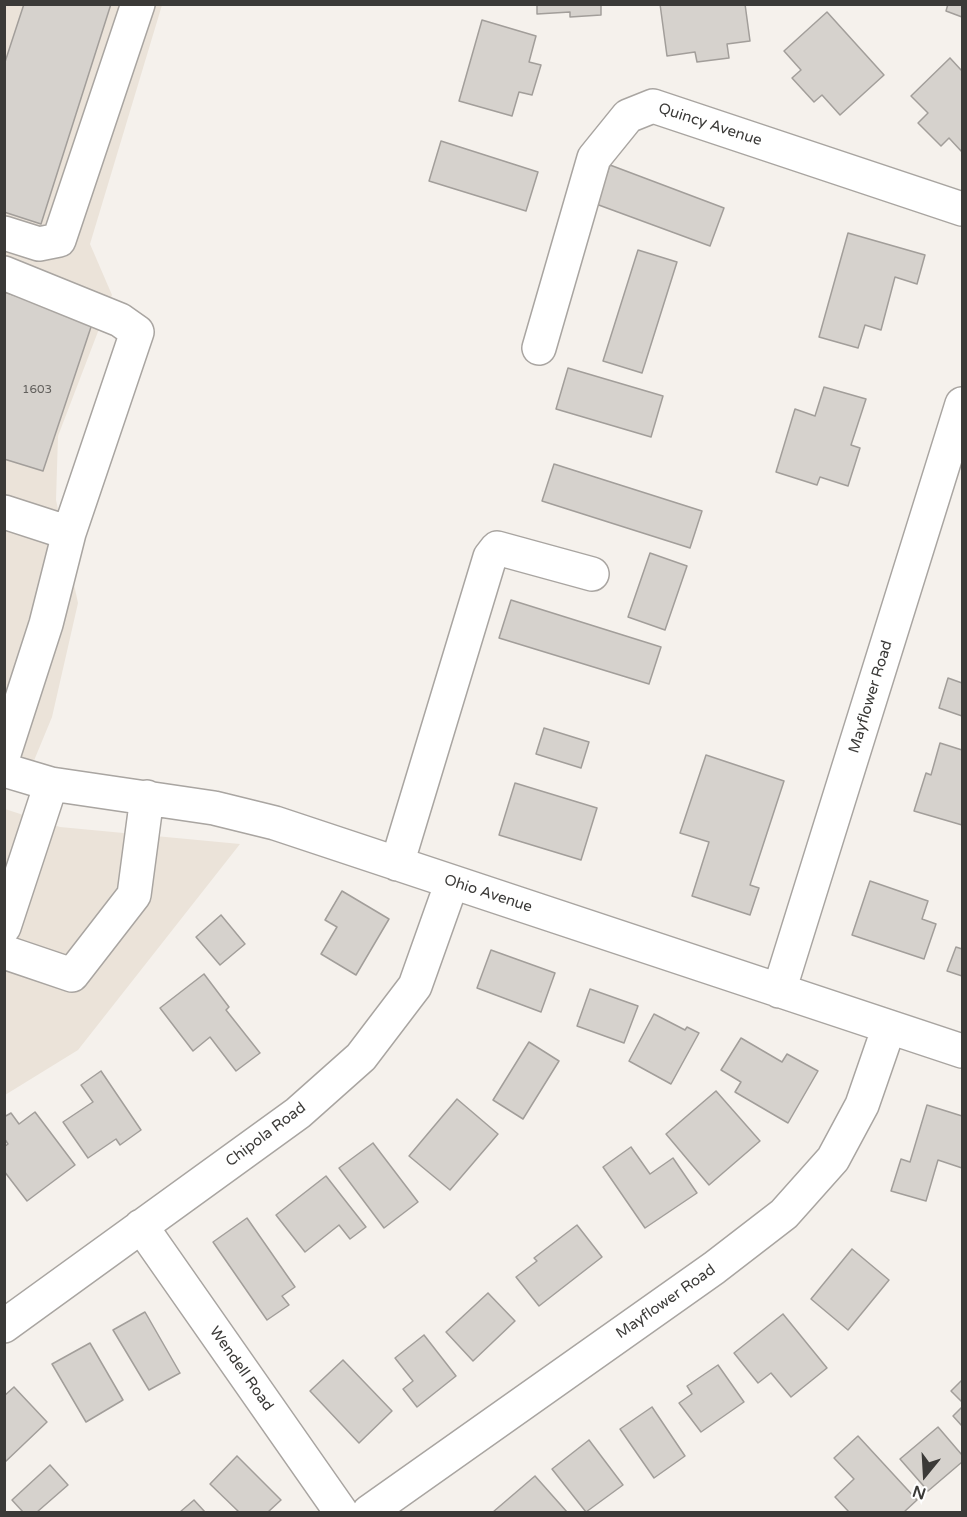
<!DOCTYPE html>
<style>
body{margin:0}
#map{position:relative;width:967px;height:1517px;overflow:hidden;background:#f5f1ec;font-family:"Varela Round",sans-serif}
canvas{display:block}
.frame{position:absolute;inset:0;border:6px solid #3b3a38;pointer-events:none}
.north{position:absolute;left:895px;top:1445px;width:60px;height:60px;-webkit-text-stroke:4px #fff;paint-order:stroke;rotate:198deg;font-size:16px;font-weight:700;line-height:24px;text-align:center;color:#3b3a38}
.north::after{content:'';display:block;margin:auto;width:21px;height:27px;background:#3b3a38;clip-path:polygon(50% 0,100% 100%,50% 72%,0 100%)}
</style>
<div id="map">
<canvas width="967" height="1517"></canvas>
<div class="frame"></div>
<div class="north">N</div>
</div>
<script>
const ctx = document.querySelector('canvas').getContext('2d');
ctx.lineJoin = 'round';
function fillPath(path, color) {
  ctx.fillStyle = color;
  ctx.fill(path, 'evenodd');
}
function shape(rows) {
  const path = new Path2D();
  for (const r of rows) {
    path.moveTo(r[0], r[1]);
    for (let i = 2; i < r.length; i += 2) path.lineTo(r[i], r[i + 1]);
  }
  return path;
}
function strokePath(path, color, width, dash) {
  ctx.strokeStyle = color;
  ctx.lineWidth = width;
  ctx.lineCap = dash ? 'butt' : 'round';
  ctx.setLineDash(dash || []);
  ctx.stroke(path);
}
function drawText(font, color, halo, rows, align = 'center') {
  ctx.font = font + ' "Varela Round",sans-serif';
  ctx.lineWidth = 4.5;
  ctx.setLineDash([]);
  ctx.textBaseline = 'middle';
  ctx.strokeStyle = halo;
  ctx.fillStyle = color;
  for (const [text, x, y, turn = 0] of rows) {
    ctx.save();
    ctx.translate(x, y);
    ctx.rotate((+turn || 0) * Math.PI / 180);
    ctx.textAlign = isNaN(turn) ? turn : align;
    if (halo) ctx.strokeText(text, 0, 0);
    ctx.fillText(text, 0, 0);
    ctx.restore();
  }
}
fillPath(shape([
 [5,5,162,5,90,244,112,295,58,436,56,500,78,603,52,717,33,763,5,754],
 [5,809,60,827,240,844,78,1050,5,1095]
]), '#ebe3d9');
const building = shape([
 [24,4,111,4,41,224,4,212,4,65,24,4],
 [537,4,601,4,601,15,570,17,570,12,537,14,537,4],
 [660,4,745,4,750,41,727,44,729,58,697,62,695,52,667,56,660,4],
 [948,4,962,4,962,17,946,11,948,4],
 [827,12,884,75,840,115,822,95,814,102,792,78,801,70,784,51,827,12],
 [482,20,536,36,529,62,541,65,532,95,519,92,512,116,459,101,482,20],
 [950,58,962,71,962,152,949,138,941,146,918,123,928,113,911,96,950,58],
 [441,141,538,172,526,211,429,181,441,141],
 [610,165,724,208,710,246,596,204,610,165],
 [848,233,925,255,917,284,895,277,881,330,865,325,858,348,819,337,848,233],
 [638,250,677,262,642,373,603,361,638,250],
 [4,292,93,321,43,471,4,459,4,292],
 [568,368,663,396,651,437,556,409,568,368],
 [824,387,866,399,851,445,860,448,848,486,820,477,817,485,776,472,795,409,815,416,824,387],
 [554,464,702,511,690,548,542,501,554,464],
 [650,553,687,566,665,630,628,617,650,553],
 [511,600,661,647,649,684,499,638,511,600],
 [948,678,962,683,962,716,939,708,948,678],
 [544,728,589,742,581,768,536,754,544,728],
 [940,743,962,750,962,825,914,811,926,773,931,775,940,743],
 [706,755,784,781,750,885,759,888,750,915,692,896,709,842,680,833,706,755],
 [515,783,597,808,581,860,499,835,515,783],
 [870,881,928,901,922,919,936,924,924,959,852,935,870,881],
 [342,891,389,919,356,975,321,954,337,927,325,920,342,891],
 [221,915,245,944,220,965,196,937,221,915],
 [956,947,962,949,962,976,947,971,956,947],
 [491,950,555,973,541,1012,477,988,491,950],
 [204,974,229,1007,226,1010,260,1053,236,1071,210,1037,193,1051,160,1008,204,974],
 [590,989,638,1006,624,1043,577,1026,590,989],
 [654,1014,685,1030,687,1027,699,1033,671,1084,629,1061,654,1014],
 [741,1038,782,1062,787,1054,818,1071,788,1123,735,1092,741,1082,721,1070,741,1038],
 [529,1042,559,1061,523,1119,493,1100,529,1042],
 [101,1071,141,1130,120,1145,116,1139,88,1158,63,1122,93,1102,81,1085,101,1071],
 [716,1091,760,1141,709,1185,666,1134,716,1091],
 [457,1099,498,1134,450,1190,409,1156,457,1099],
 [927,1105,962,1116,962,1168,938,1160,926,1201,891,1191,901,1159,910,1162,927,1105],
 [35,1112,75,1165,27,1201,4,1171,4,1147,8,1144,4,1138,4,1117,11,1113,19,1124,35,1112],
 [373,1143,418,1202,384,1228,339,1168,373,1143],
 [631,1147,650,1174,673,1158,697,1193,645,1228,603,1167,631,1147],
 [326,1176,366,1227,350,1239,339,1225,305,1252,276,1215,326,1176],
 [247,1218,295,1287,282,1296,289,1305,267,1320,213,1242,247,1218],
 [577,1225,602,1257,539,1306,516,1277,537,1261,534,1258,577,1225],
 [852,1249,889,1280,848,1330,811,1299,852,1249],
 [488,1293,515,1321,473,1361,446,1332,488,1293],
 [145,1312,180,1373,149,1390,113,1330,145,1312],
 [783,1314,827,1368,791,1397,771,1373,758,1383,734,1353,783,1314],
 [424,1335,456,1376,417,1407,403,1389,413,1381,395,1358,424,1335],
 [90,1343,123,1400,86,1422,52,1364,90,1343],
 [343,1360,392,1411,359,1443,310,1391,343,1360],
 [718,1365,744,1402,701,1432,679,1403,692,1394,687,1386,718,1365],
 [962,1380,962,1402,951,1391,962,1380],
 [14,1387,47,1422,4,1463,4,1396,14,1387],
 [652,1407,685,1456,654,1478,620,1429,652,1407],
 [962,1407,962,1426,953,1416,962,1407],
 [938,1427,962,1455,962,1462,928,1491,900,1459,938,1427],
 [858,1436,917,1500,904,1512,849,1512,835,1497,854,1479,834,1458,858,1436],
 [589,1440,623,1485,586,1512,552,1469,589,1440],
 [237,1456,281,1500,268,1512,239,1512,210,1484,237,1456],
 [50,1465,68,1485,37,1512,23,1512,12,1500,50,1465],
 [535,1476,567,1512,493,1512,535,1476],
 [194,1500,205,1512,180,1512,194,1500]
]);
fillPath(building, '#d6d2cd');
strokePath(building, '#a29e9a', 1.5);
const minor = shape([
 [4,233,39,244,59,240,138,4],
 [4,273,120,320,137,332,69,533,4,512],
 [539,348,594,158,628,116,653,106,962,209],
 [4,754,46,624,69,533],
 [4,770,51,784,214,808,275,823,962,1051],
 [397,864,490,557,497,548,592,574],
 [4,927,51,784],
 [4,952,72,975,134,895,147,797],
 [779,991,962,404],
 [141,1226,341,1512],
 [4,1326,298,1113,361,1057,415,986,452,882],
 [369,1512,714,1268,784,1214,833,1159,862,1105,889,1027]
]);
strokePath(minor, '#a9a5a1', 36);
strokePath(minor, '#fff', 33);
drawText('12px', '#62605d', null, [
 ["1603",37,390]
]);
drawText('15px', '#3b3a38', '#fff', [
 ["Quincy Avenue",710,125,18],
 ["Mayflower Road",871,697,-73],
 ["Ohio Avenue",488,894,18],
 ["Chipola Road",266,1135,-37],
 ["Mayflower Road",666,1302,-35],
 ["Wendell Road",241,1369,55]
]);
</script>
